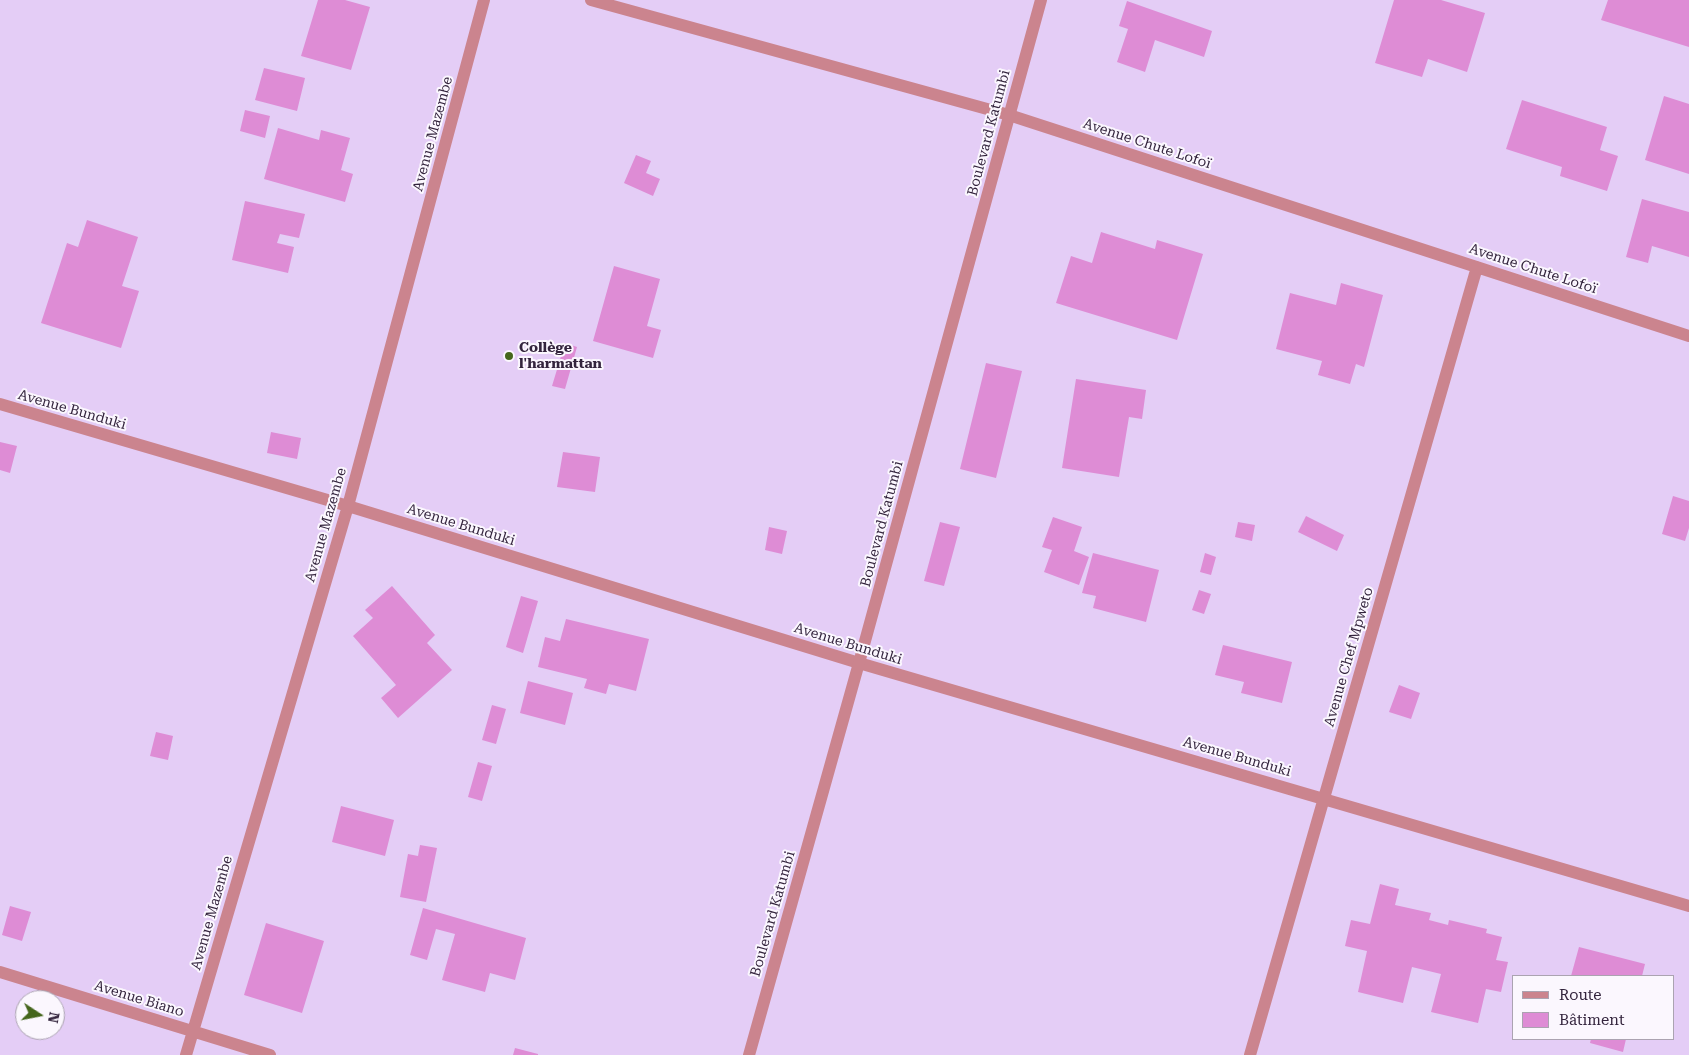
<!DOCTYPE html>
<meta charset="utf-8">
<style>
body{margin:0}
#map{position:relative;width:1689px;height:1055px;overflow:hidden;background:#e4cdf6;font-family:"Roboto Serif",serif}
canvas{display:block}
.legend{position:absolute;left:1512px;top:975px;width:162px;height:65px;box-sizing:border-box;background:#fbf7fe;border:1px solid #aba3b1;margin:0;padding:6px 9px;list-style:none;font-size:15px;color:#33243d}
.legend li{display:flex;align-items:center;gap:10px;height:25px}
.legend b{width:25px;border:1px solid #aba3b1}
.north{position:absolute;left:15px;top:990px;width:50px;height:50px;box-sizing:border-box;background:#fbf7fe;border:1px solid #aba3b1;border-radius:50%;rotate:101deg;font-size:14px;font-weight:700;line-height:20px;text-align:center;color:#33243d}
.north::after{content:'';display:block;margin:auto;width:18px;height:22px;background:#45661c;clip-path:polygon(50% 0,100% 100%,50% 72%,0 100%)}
</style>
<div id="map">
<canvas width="1689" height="1055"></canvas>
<ul class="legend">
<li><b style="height:6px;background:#cb848e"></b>Route</li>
<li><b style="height:14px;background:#de8cd5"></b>Bâtiment</li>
</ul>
<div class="north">N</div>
</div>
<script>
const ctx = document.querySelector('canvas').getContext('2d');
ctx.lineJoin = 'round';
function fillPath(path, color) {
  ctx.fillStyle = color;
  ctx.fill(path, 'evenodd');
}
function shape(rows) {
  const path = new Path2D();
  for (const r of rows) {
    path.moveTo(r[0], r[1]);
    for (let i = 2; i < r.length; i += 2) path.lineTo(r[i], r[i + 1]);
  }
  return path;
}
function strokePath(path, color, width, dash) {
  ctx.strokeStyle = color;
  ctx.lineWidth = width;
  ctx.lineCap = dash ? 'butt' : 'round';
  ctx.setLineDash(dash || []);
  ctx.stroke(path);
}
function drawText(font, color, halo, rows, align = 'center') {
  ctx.font = font + ' "Roboto Serif",serif';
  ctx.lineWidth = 4;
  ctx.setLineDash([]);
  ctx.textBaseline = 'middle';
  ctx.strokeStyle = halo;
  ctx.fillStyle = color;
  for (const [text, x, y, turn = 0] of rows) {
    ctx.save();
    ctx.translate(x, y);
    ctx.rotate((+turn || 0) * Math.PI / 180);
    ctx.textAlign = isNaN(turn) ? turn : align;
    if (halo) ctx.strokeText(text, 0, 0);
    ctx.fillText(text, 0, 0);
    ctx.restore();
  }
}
fillPath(shape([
 [318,0,345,0,370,7,351,70,301,56],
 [1394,0,1441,0,1485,13,1467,72,1428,59,1422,77,1375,63],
 [1608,0,1689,0,1689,47,1601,20],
 [1127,1,1212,31,1204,57,1155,40,1145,72,1117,62,1128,29,1119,26],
 [264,68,305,78,297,111,255,100],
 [1664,96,1689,104,1689,174,1645,160],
 [1522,100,1607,127,1600,150,1618,156,1607,191,1560,176,1562,167,1506,149],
 [245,110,270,116,265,138,240,131],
 [278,128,319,140,321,130,350,138,341,170,353,174,345,202,264,179],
 [636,155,651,161,646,173,660,179,653,196,624,183],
 [1642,199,1689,212,1689,257,1652,246,1648,263,1626,257],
 [245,201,305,214,299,238,280,234,277,243,294,247,288,273,232,260],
 [87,220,138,237,122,286,139,291,121,348,41,323,67,243,78,247],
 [1101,232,1155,249,1157,240,1203,254,1177,340,1056,303,1071,256,1092,263],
 [614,266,660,279,647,326,661,330,653,358,593,341],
 [1341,283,1383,295,1364,367,1356,364,1350,384,1318,375,1322,361,1276,349,1290,293,1336,305],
 [565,343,577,347,565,389,552,386],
 [986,363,1022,371,996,478,960,469],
 [1076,379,1146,390,1142,419,1129,417,1119,477,1062,468],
 [271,432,301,438,297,459,267,453],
 [0,442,17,446,10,473,0,470],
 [563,452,600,457,595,492,557,487],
 [1673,496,1689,501,1689,528,1685,541,1662,534],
 [1306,516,1344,535,1337,551,1298,532],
 [1053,517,1082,527,1074,551,1089,557,1079,585,1044,572,1052,550,1042,547],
 [940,522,960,527,944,586,924,581],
 [1238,522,1255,525,1252,541,1235,537],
 [769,527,787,531,782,554,765,550],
 [1093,553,1159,570,1146,622,1093,608,1096,596,1082,593],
 [1205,553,1216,557,1211,575,1200,572],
 [392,586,435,635,427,643,452,670,398,718,381,698,396,685,353,636,373,618,365,610],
 [1199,590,1211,594,1204,614,1192,610],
 [521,596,538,601,523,653,506,647],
 [566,619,649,639,636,691,609,684,606,694,584,688,587,679,538,667,545,637,560,641],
 [1223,645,1292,662,1282,703,1241,693,1244,682,1215,675],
 [528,681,573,693,565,725,520,713],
 [1399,685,1420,693,1411,719,1389,712],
 [492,705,506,709,496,744,482,740],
 [156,732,173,736,168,760,150,756],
 [478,762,492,766,482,801,468,797],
 [341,806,394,820,385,856,332,842],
 [420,845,437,848,426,902,400,897,408,854,418,856],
 [1380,884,1399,889,1395,905,1431,913,1429,920,1448,925,1449,920,1487,929,1486,933,1502,937,1496,960,1508,962,1501,992,1486,989,1478,1023,1431,1012,1441,974,1412,967,1403,1003,1358,992,1367,951,1345,946,1351,920,1370,924],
 [10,906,31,912,22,941,2,935],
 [423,908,526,938,515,980,490,973,485,992,442,980,455,934,436,929,427,960,410,955],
 [266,923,324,941,302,1013,244,995],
 [1579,947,1645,964,1642,976,1571,976],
 [1591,1039,1626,1039,1623,1052,1590,1043],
 [515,1048,538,1054,538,1055,513,1055]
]), '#de8cd5');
strokePath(shape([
 [591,0,1009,115,1689,336],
 [0,404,348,506,859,663,1689,906],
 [0,972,270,1055],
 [186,1055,348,506,484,0],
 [1250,1055,1477,267]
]), '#cb848e', 12);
strokePath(shape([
 [749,1055,859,663,1041,0]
]), '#cb848e', 12);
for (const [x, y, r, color] of [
 [509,356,5,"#45661c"]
]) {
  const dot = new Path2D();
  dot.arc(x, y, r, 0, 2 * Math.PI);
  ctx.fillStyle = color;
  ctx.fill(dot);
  strokePath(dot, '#fbf7fe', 2);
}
drawText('14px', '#33243d', '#fbf7fe', [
 ["Boulevard Katumbi",989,133,-75],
 ["Avenue Mazembe",433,134,-75],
 ["Avenue Chute Lofoï",1147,144,18],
 ["Avenue Chute Lofoï",1533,269,18],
 ["Avenue Bunduki",72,410,16],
 ["Boulevard Katumbi",882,524,-75],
 ["Avenue Mazembe",326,525,-74],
 ["Avenue Bunduki",461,525,17],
 ["Avenue Bunduki",848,644,17],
 ["Avenue Chef Mpweto",1349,657,-74],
 ["Avenue Bunduki",1237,757,16],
 ["Avenue Mazembe",212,913,-74],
 ["Boulevard Katumbi",773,914,-74],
 ["Avenue Biano",139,999,17]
]);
drawText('bold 14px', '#33243d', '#fbf7fe', [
 ["Collège",519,348],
 ["l'harmattan",519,364]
], 'left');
</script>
